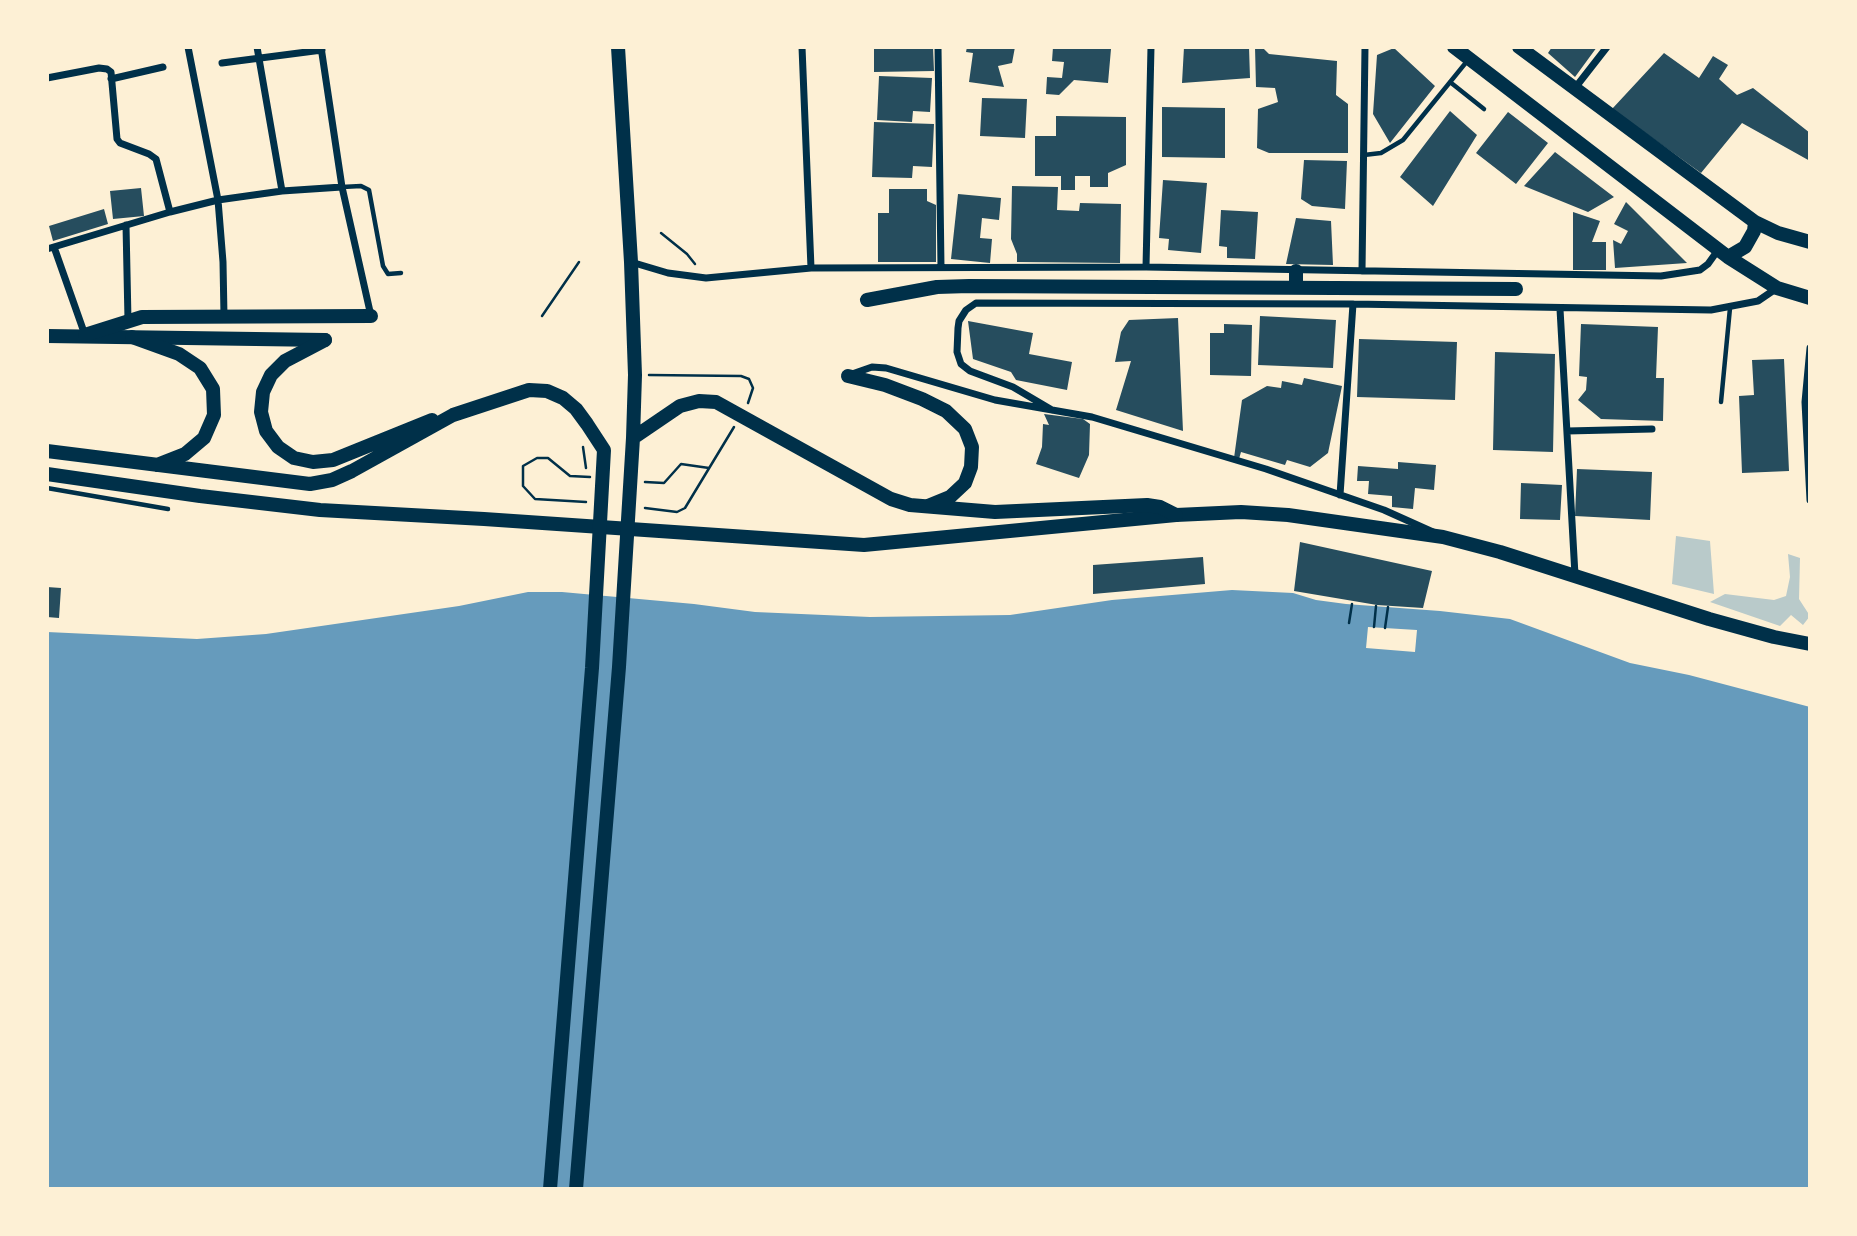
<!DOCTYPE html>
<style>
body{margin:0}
#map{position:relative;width:1857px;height:1236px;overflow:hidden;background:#fdf0d5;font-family:Georgia,serif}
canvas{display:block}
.frame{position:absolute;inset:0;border:49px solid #fdf0d5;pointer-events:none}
</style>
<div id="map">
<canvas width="1857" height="1236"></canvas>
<div class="frame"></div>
</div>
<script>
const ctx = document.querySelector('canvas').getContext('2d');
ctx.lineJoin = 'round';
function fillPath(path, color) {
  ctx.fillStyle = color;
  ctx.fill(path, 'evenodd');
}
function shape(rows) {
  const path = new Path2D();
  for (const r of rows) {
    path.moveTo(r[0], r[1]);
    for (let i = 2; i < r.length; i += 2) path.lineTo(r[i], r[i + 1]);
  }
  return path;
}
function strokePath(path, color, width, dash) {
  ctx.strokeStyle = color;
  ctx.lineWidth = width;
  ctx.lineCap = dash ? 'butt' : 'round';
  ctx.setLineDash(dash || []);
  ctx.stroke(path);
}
fillPath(shape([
 [1676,536,1710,541,1714,594,1672,584],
 [1788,554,1800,558,1799,599,1810,616,1803,625,1791,615,1780,626,1710,602,1725,594,1774,600,1786,596,1790,577]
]), '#b9caca');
fillPath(shape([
 [1232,590,1293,593,1316,600,1346,604,1440,611,1510,619,1630,663,1689,675,1810,707,1810,1189,47,1189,47,632,197,639,266,634,459,606,528,592,562,592,694,604,755,612,870,617,1010,615,1112,600]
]), '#669bbc');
fillPath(shape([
 [1368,627,1417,630,1415,652,1366,648]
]), '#fdf0d5');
fillPath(shape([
 [874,47,933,47,934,71,874,72],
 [967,47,1015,47,1012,63,998,66,1004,87,969,82,973,53,966,52],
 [1053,47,1111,49,1108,83,1074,80,1059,95,1046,94,1047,77,1062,78,1064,62,1052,61],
 [1184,47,1249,47,1250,78,1182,83],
 [1255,47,1262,47,1269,54,1337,61,1336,95,1348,104,1348,153,1269,153,1257,148,1258,109,1278,102,1275,88,1256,87],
 [1552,47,1597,47,1575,77,1548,53],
 [1394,48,1435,86,1390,143,1373,114,1377,55],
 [1664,53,1699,78,1713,56,1728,65,1719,79,1737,95,1753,88,1810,133,1810,161,1742,123,1701,173,1612,109],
 [879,76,932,78,930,112,913,111,912,122,877,120],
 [982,98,1027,99,1025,138,980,136],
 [1162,107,1225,108,1225,158,1162,157],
 [1450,111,1477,135,1433,206,1400,177],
 [1508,112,1548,143,1516,184,1476,153],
 [1056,116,1126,117,1126,165,1108,173,1108,187,1090,187,1090,176,1075,176,1075,190,1061,190,1061,176,1035,176,1035,136,1056,136],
 [874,122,934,124,932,167,913,166,912,178,872,177],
 [1555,152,1614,197,1588,212,1524,186],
 [1304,160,1347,161,1345,209,1312,206,1301,199],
 [1163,180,1207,183,1201,253,1168,250,1169,239,1159,238],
 [1012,186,1058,187,1057,210,1079,211,1080,203,1121,204,1120,263,1017,262,1017,254,1011,239],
 [141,188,144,216,113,219,110,191],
 [889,189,927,189,927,201,936,205,936,262,878,262,878,213,889,213],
 [958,194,1001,198,999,220,982,218,980,238,992,239,990,263,951,259],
 [1626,202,1687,263,1615,268,1613,240,1621,244,1628,231,1614,224],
 [104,209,108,224,53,241,49,226],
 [1221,210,1258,212,1255,259,1227,258,1227,247,1219,246],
 [1573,212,1600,221,1592,242,1606,242,1606,270,1573,270],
 [1296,218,1331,221,1333,265,1286,264],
 [1260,316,1336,320,1333,368,1258,365],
 [1178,318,1183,431,1116,410,1131,361,1115,362,1121,332,1129,320],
 [968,321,1033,333,1029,354,1072,362,1067,390,1016,380,1011,372,973,359],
 [1224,324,1252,325,1251,376,1210,375,1210,333,1224,333],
 [1581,324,1658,327,1656,378,1664,378,1663,421,1601,419,1578,400,1586,390,1587,377,1579,376],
 [1359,339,1457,342,1455,400,1357,397],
 [1495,352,1555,354,1553,452,1493,450],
 [1784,359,1789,471,1742,473,1739,396,1754,395,1752,360],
 [1304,378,1342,386,1328,453,1310,467,1287,460,1285,465,1241,452,1239,459,1234,458,1242,400,1267,386,1281,388,1282,381,1302,385],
 [1044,414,1083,419,1090,424,1089,455,1079,478,1036,464,1042,447,1043,424,1049,425],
 [1398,462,1436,465,1434,490,1415,488,1413,509,1392,507,1392,496,1368,494,1369,481,1357,481,1358,466,1398,469],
 [1577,469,1652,472,1650,520,1575,516],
 [1521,483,1562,485,1560,520,1520,519],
 [1300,542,1432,571,1423,608,1377,605,1294,591],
 [1203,557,1205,584,1093,594,1093,565],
 [47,587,61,588,59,618,47,617]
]), '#264d5e');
strokePath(shape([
 [661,233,687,254,695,264],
 [542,316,579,262],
 [649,375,741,376,749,379,753,388,748,403],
 [583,447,586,468],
 [645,482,664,483,681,464,709,468],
 [586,502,535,499,523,486,523,466,537,458,548,458,570,476,590,477],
 [645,508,677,512,685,508,734,427],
 [1349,623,1352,604],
 [1374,627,1376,606],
 [1385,628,1388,607]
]), '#003049', 2.5);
strokePath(shape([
 [1450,82,1484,109],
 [1364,155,1381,153,1403,140,1468,60],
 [342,187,361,186,369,190,383,266,388,274,401,273],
 [1721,402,1730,308],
 [47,488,168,509]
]), '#003049', 4.5);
strokePath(shape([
 [188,47,218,200,223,262,224,316],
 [257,47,282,191],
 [321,47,342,187,371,316],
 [802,47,811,268],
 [938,47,941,267],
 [222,63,322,50],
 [47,78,99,68,107,69,111,72,117,139,120,143,149,154,156,159,170,212],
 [111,79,163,67],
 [1575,88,1607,47],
 [126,225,128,320],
 [54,247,85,335],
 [47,249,170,212,218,200,282,191,342,187],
 [631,262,668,273,706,278,811,268,1146,267,1661,276,1700,270,1708,264,1718,250],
 [1146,267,1151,47],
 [1362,271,1365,47],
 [1560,309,1575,575],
 [1810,348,1805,402,1810,500],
 [852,374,872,367,886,368,995,400,1092,417,1266,469,1384,510,1433,532],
 [1052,410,1013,387,970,371,961,364,957,352,958,328,959,321,966,310,976,303,1353,304,1711,310,1758,301,1777,288],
 [1567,431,1652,429],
 [1340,495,1353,304]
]), '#003049', 7);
strokePath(shape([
 [1454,47,1728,257,1777,288,1810,298],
 [1519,47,1755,222,1778,233,1810,242],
 [1728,257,1745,247,1754,231,1755,222],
 [1296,288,1296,271],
 [867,300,937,287,969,286,1516,289],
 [47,336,325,340],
 [47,474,200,496,320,510,484,519,864,545,1176,515,1241,512,1288,515,1443,537,1500,552,1709,619,1774,637,1810,644]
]), '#003049', 14);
strokePath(shape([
 [85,335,142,317,371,316],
 [132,337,179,354,200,368,213,389,214,415,204,438,185,454,157,465],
 [325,340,285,361,271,375,263,392,261,412,266,431,278,447,294,458,313,462,333,460,432,420],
 [848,376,885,385,922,399,946,411,965,429,972,447,971,467,965,483,950,497,928,506],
 [633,438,680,406,699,401,716,402,891,499,910,505,995,512,1147,505,1160,507,1176,515],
 [47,451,310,484,332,480,352,471,453,415,529,390,547,391,563,398,576,409,587,424,604,450,592,668,550,1189],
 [576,1189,619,667,633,438,635,375,631,262,618,47]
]), '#003049', 14);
</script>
